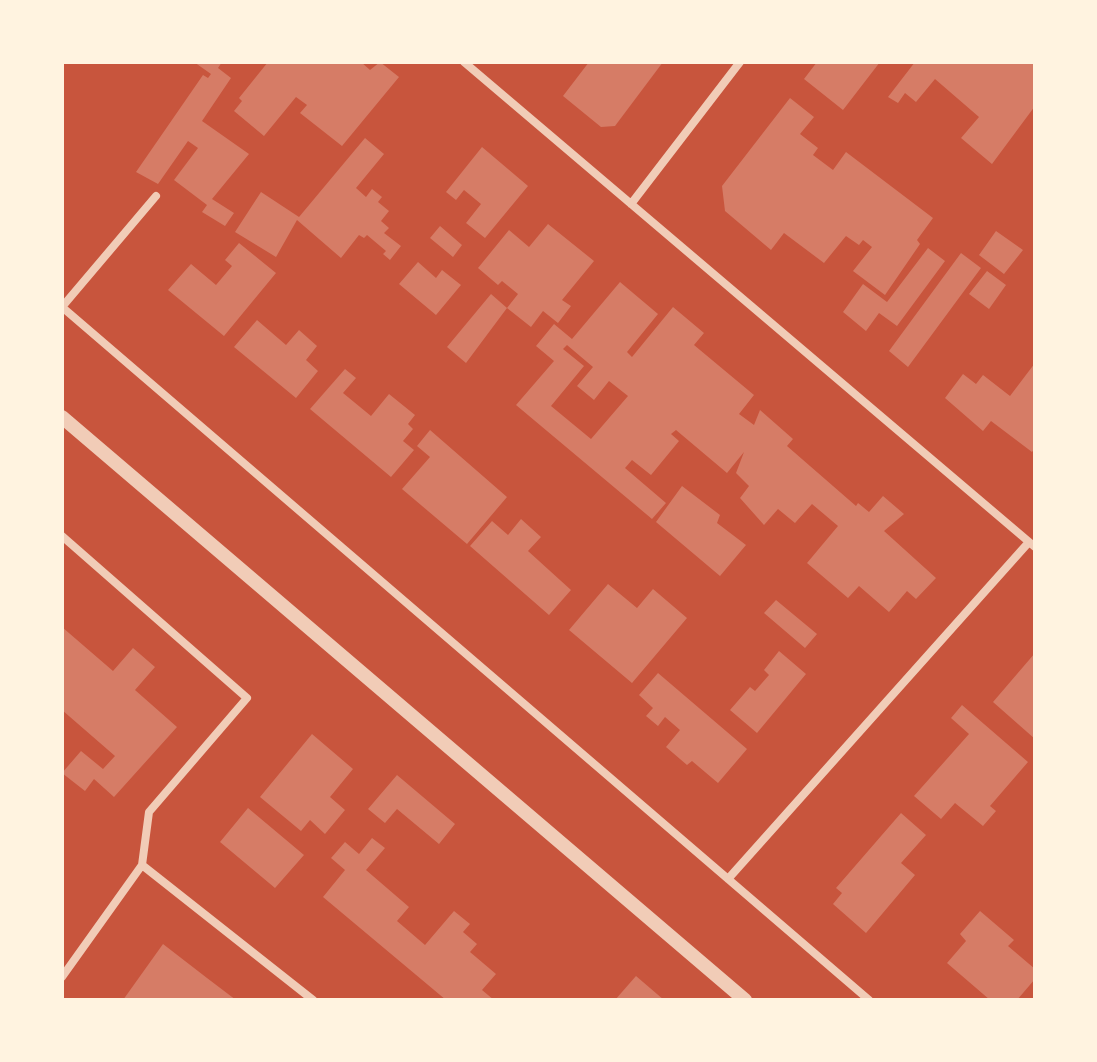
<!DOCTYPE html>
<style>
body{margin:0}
#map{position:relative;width:1097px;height:1062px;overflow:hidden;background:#c8553d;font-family:Montserrat,sans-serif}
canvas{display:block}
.frame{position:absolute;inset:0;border:64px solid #fff3e0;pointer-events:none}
</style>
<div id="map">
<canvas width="1097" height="1062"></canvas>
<div class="frame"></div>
</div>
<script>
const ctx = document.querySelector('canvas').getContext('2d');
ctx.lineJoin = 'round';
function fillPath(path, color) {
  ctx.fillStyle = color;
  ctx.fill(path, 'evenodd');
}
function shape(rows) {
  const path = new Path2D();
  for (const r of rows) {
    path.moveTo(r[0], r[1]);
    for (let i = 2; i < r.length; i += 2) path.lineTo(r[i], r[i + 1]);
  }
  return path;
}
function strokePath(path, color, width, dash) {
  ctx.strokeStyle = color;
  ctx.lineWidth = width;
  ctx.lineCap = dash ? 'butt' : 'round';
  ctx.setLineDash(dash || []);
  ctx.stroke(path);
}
fillPath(shape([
 [194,62,222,62,218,68,231,78,202,121,249,154,212,199,234,213,225,226,202,212,207,205,174,180,198,148,188,141,158,184,136,172,203,75,208,78,211,74],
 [268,62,361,62,370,70,380,62,399,77,342,146,300,113,307,105,296,97,264,136,234,111,242,101,239,98],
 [589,62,663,62,615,126,601,127,563,96],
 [817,62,880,62,843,110,804,79],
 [915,62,1035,62,1035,106,992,164,961,138,979,117,935,79,916,102,905,93,898,103,888,97],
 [790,98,814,117,800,134,818,148,813,155,833,170,846,152,933,218,917,240,920,244,885,295,853,271,872,247,863,240,859,245,846,236,824,263,784,233,771,250,725,211,722,186],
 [365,138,384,154,356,188,366,197,372,189,382,197,378,202,389,211,381,221,389,228,384,233,401,246,390,260,383,254,386,251,367,235,364,238,359,235,341,258,297,220,276,257,235,232,261,192,299,217],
 [482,147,528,186,485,238,466,223,481,204,464,190,456,200,446,192],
 [548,224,594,261,562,300,571,306,558,323,543,311,531,327,507,308,466,363,447,347,491,294,507,308,518,294,502,281,498,285,478,268,509,230,529,247],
 [440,226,462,245,453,257,430,238],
 [996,231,1023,250,1004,274,979,255],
 [239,243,276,273,224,336,168,290,191,264,216,285,232,266,225,260],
 [928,248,945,261,897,326,879,313,866,331,843,312,863,284,887,302],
 [961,253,981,268,908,367,889,351],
 [418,262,436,278,442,270,461,285,436,315,399,284],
 [987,271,1006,285,989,309,969,294],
 [620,282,658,314,627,352,632,357,673,307,704,333,694,345,754,395,739,414,754,425,760,410,793,439,787,446,856,506,858,503,869,512,883,496,904,514,884,531,936,578,916,599,907,591,889,612,859,586,848,598,807,563,838,526,812,504,795,523,778,509,764,525,740,498,749,486,736,473,744,452,727,473,676,430,671,434,679,441,651,475,632,460,625,468,666,503,652,519,516,405,554,361,536,346,554,324,572,339],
 [567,345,593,367,577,386,594,400,609,381,628,396,591,439,551,406,584,366,563,349],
 [257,320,286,345,299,330,317,346,306,360,318,371,296,398,234,347],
 [1035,363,1035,448,1032,452,991,421,983,431,945,398,963,374,976,384,983,375,1010,396],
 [345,369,356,378,343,393,371,416,389,394,415,415,408,424,413,429,403,441,414,450,391,477,310,409],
 [430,430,507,497,467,544,402,489,430,457,417,446],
 [682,486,720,515,717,523,746,545,720,576,656,522],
 [521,519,541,537,528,551,571,590,549,615,470,546,492,521,508,535],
 [608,584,637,608,653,589,687,618,632,683,569,630],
 [776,600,817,634,805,648,764,613],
 [62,627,113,671,133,648,155,667,135,690,177,727,114,797,94,779,85,791,62,773,81,751,103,769,115,756,62,710],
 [779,651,806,674,757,733,730,710,750,687,755,691,769,675,764,670],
 [1035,653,1035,739,993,702],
 [658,673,747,749,718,783,692,761,687,765,666,747,680,730,665,717,658,726,646,716,653,708,639,695],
 [962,705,1028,762,990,806,996,811,983,826,955,803,941,819,914,796,969,734,951,718],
 [312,734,353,769,330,797,345,810,325,834,310,820,301,831,260,797],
 [397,775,455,824,439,844,397,809,385,823,368,809],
 [248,808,304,855,275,888,220,842],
 [901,813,926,835,901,863,915,875,866,933,833,904,842,893,836,888],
 [372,838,385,848,366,870,409,907,397,921,425,945,454,911,470,924,463,932,477,944,470,952,496,974,482,990,494,1000,446,1000,323,897,345,870,331,858,345,842,359,854],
 [980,911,1014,940,1008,946,1035,969,1035,979,1017,1000,990,1000,947,963,966,941,960,934],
 [163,944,207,978,236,1000,123,1000],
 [636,976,664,1000,615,1000]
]), '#d67c66');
strokePath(shape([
 [464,62,1035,547],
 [631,204,740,62],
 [62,307,869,1000],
 [62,307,156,196],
 [62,536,247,698,149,812,142,865,62,977],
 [142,865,313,1000],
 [728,879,1029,542]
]), '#f1ccb7', 8);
strokePath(shape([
 [62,417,745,1000]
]), '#f1ccb7', 14);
</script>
